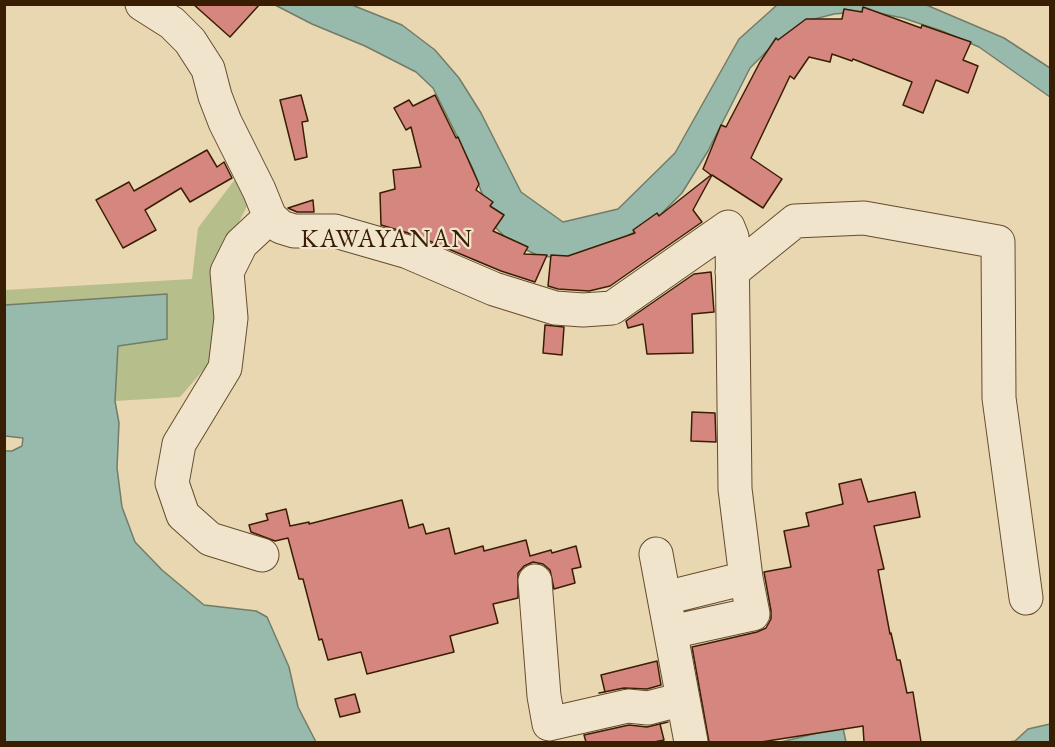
<!DOCTYPE html>
<style>
body{margin:0}
#map{position:relative;width:1055px;height:747px;overflow:hidden;background:#e8d7b1;font-family:"EB Garamond",serif}
canvas{display:block}
.frame{position:absolute;inset:0;border:6px solid #3a1e03;pointer-events:none}
</style>
<div id="map">
<canvas width="1055" height="747"></canvas>
<div class="frame"></div>
</div>
<script>
const ctx = document.querySelector('canvas').getContext('2d');
ctx.lineJoin = 'round';
function fillPath(path, color) {
  ctx.fillStyle = color;
  ctx.fill(path, 'evenodd');
}
function shape(rows) {
  const path = new Path2D();
  for (const r of rows) {
    path.moveTo(r[0], r[1]);
    for (let i = 2; i < r.length; i += 2) path.lineTo(r[i], r[i + 1]);
  }
  return path;
}
function strokePath(path, color, width, dash) {
  ctx.strokeStyle = color;
  ctx.lineWidth = width;
  ctx.lineCap = dash ? 'butt' : 'round';
  ctx.setLineDash(dash || []);
  ctx.stroke(path);
}
function drawText(font, color, halo, rows, align = 'center') {
  ctx.font = font + ' "EB Garamond",serif';
  ctx.lineWidth = 4.5;
  ctx.setLineDash([]);
  ctx.textBaseline = 'middle';
  ctx.strokeStyle = halo;
  ctx.fillStyle = color;
  for (const [text, x, y, turn = 0] of rows) {
    ctx.save();
    ctx.translate(x, y);
    ctx.rotate((+turn || 0) * Math.PI / 180);
    ctx.textAlign = isNaN(turn) ? turn : align;
    if (halo) ctx.strokeText(text, 0, 0);
    ctx.fillText(text, 0, 0);
    ctx.restore();
  }
}
fillPath(shape([
 [236,178,249,202,219,262,222,335,206,367,180,397,115,401,118,345,167,294,5,305,5,290,192,279,198,228]
]), '#b6be8c');
const water = shape([
 [924,4,1004,38,1050,68,1050,97,979,47,942,31,903,18,868,11,834,14,803,22,777,41,750,68,708,151,682,193,654,221,622,239,564,259,537,255,510,242,494,226,473,169,453,128,433,88,416,72,365,46,312,24,275,5,352,5,402,25,435,50,459,78,481,113,521,192,563,222,618,209,675,153,739,39,777,5,924,4],
 [167,294,167,339,118,346,115,401,119,423,117,468,122,507,135,542,162,570,204,605,256,611,267,617,289,667,298,707,316,742,5,742,5,451,12,451,22,446,23,438,5,436,5,305,167,294],
 [1050,724,1050,742,1008,742,1015,741,1028,729,1050,724],
 [843,728,846,742,781,742,821,732,843,728]
]);
fillPath(water, '#97baac');
strokePath(water, '#727c68', 1.5);
const building = shape([
 [193,4,260,4,230,37,193,4],
 [863,7,921,28,922,25,971,42,963,60,978,66,968,93,936,80,923,113,903,105,912,82,853,59,852,61,832,54,830,62,809,57,794,79,790,76,751,158,782,179,763,208,712,175,693,210,702,222,610,286,589,291,558,289,548,286,551,255,568,256,635,233,633,230,657,213,659,216,711,175,703,169,721,125,726,127,760,62,776,38,778,40,806,19,842,19,844,9,862,12,863,7],
 [301,95,308,121,302,122,307,157,295,160,280,100,301,95],
 [435,95,456,138,458,137,479,184,476,190,493,202,490,206,504,215,493,231,528,247,524,254,547,255,535,282,501,271,415,235,381,225,380,193,395,189,393,170,421,167,411,127,406,130,394,108,409,100,413,106,435,95],
 [207,150,217,167,224,162,232,178,190,202,181,188,145,210,156,230,123,248,96,200,129,182,134,191,207,150],
 [313,200,314,212,297,212,288,208,313,200],
 [711,272,714,312,692,314,693,353,647,354,643,324,628,328,626,321,694,274,711,272],
 [545,325,564,327,562,355,543,353,545,325],
 [692,412,715,413,716,442,691,441,692,412],
 [861,479,868,502,915,492,920,517,874,526,884,569,878,570,890,634,891,633,897,660,900,660,907,693,913,692,921,742,864,742,863,726,761,742,709,742,692,647,757,632,766,628,771,619,771,611,764,572,791,567,784,531,809,526,806,513,843,504,839,484,861,479],
 [402,500,409,528,423,524,426,534,449,528,455,554,483,546,484,551,526,540,530,556,551,550,552,553,576,546,581,567,572,569,575,583,554,589,550,570,543,564,533,562,524,566,518,573,518,598,493,604,498,623,450,636,454,652,367,674,361,652,328,660,322,639,319,640,303,579,299,579,288,538,275,541,251,532,249,525,268,520,266,514,286,509,290,526,309,522,309,524,402,500],
 [657,661,661,685,647,689,624,688,599,693,605,692,601,675,657,661],
 [355,694,360,712,340,717,335,699,355,694],
 [668,722,660,724,664,740,654,742,586,742,584,735,629,725,647,727,668,722]
]);
fillPath(building, '#d5877f');
strokePath(building, '#3a1e03', 1.5);
const minor = shape([
 [142,4,172,23,190,41,208,69,215,96,225,122,259,190,270,217,281,227,294,231,335,231,408,252,494,289,555,308,583,310,612,308,728,227,732,237,735,489,746,578,665,598],
 [732,272,795,221,864,218,998,242,999,398,1026,598],
 [656,554,691,742],
 [262,555,210,539,183,515,172,483,179,444,225,368,231,318,227,272,241,244,270,217],
 [535,581,544,696,549,724,628,706,648,708,683,699],
 [671,632,753,614,746,578]
]);
strokePath(minor, '#664c2e', 35);
strokePath(minor, '#f0e5cc', 33);
ctx.letterSpacing = '1.5px';
drawText('26px', '#3a1e03', '#f0e5cc', [
 ["KAWAYANAN",387,240]
]);
ctx.letterSpacing = '0px';
</script>
